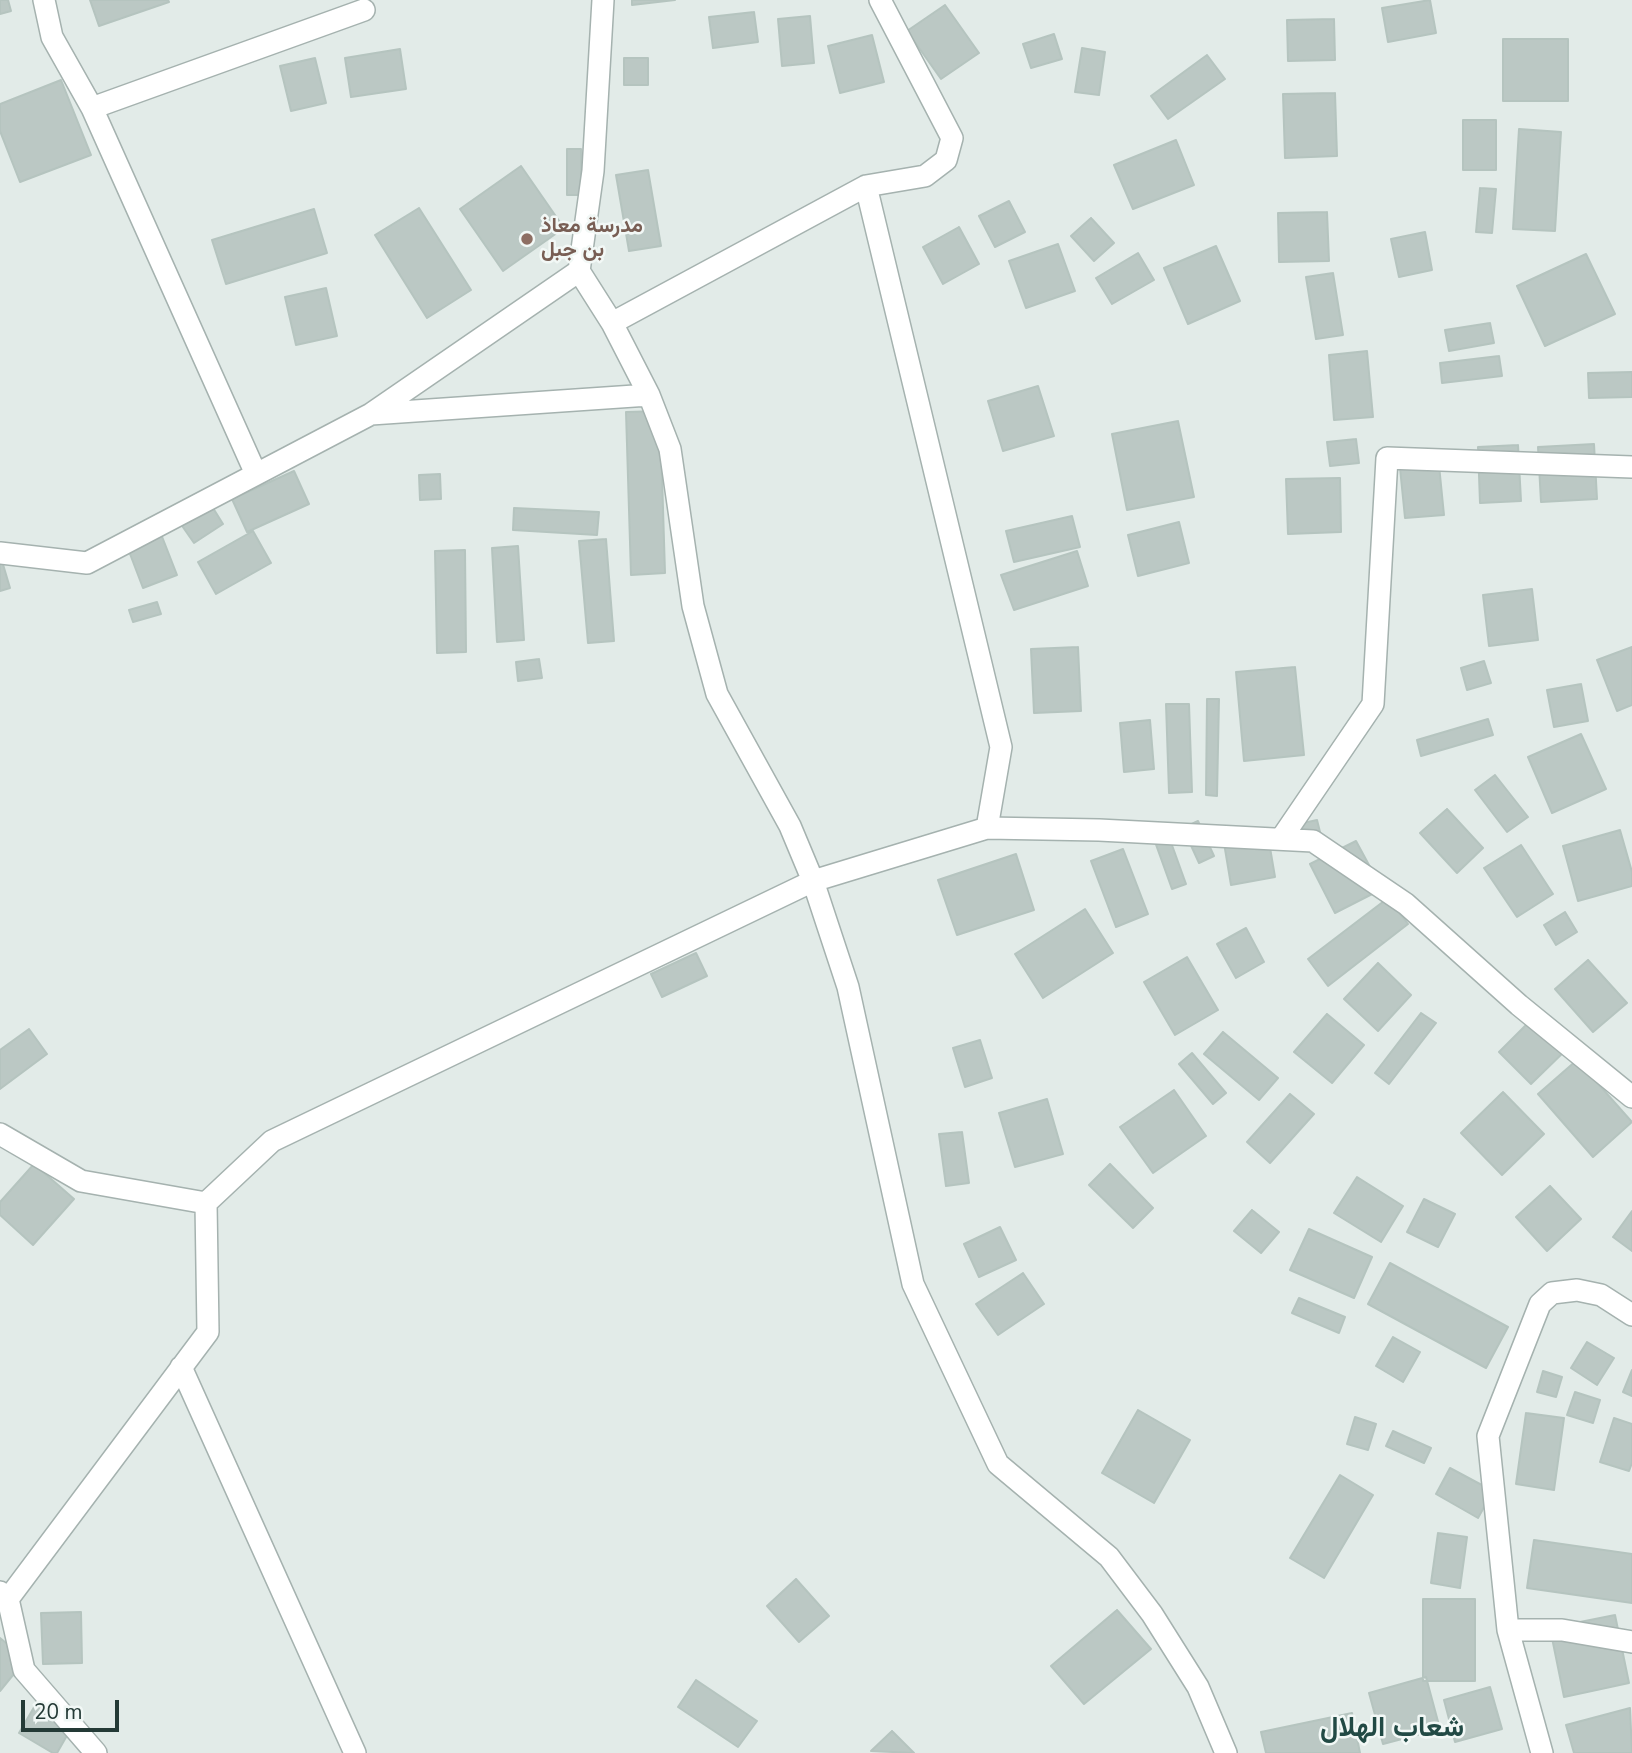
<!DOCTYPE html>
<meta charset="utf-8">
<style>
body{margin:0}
#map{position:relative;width:1632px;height:1753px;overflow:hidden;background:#e2ebe8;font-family:"Nunito Sans",sans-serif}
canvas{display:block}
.scale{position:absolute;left:21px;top:1700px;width:98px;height:32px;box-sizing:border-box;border:4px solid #243a36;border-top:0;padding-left:9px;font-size:21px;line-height:24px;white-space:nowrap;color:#243a36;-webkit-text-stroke:5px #f2f8f6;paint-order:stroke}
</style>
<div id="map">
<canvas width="1632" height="1753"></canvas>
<div class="scale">20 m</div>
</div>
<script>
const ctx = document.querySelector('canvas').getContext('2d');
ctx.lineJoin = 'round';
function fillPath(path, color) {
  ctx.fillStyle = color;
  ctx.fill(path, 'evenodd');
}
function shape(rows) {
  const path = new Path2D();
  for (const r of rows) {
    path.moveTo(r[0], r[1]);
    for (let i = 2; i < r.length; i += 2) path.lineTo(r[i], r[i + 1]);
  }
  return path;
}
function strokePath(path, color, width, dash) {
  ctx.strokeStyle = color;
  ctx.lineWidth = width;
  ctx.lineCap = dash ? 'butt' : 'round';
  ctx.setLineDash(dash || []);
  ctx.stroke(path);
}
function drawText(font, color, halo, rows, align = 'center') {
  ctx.font = font + ' "Nunito Sans",Vazirmatn,sans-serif';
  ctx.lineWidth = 5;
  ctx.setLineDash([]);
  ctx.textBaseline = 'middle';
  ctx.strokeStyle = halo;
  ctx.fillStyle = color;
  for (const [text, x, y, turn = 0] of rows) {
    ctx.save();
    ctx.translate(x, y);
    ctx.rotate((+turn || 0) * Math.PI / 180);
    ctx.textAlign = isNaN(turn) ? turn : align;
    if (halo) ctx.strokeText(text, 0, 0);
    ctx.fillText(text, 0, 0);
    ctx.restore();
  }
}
const building = shape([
 [0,0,8,0,11,11,0,14,0,0],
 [90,0,168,0,169,2,99,26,90,0],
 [632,0,675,0,632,5,632,0],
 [1430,0,1436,33,1388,42,1382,8,1430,0],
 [945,5,979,53,941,79,907,31,945,5],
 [754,12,758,42,713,48,709,17,754,12],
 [810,16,814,63,782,66,778,19,810,16],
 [1334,19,1335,60,1288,61,1287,20,1334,19],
 [1054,34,1062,59,1031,68,1023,44,1054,34],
 [872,35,884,82,840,93,828,46,872,35],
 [1503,39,1568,39,1568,101,1503,101,1503,39],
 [1082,48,1105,52,1099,95,1075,92,1082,48],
 [400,49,406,89,351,97,345,58,400,49],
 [1207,55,1225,79,1168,119,1151,96,1207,55],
 [315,58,326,103,291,111,280,66,315,58],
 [624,58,648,58,648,85,624,85,624,58],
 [61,80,91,155,20,182,0,131,0,104,61,80],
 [1335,93,1337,156,1285,158,1283,94,1335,93],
 [1463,120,1496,120,1496,170,1463,170,1463,120],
 [1519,129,1561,132,1555,231,1513,229,1519,129],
 [1176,140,1194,185,1133,209,1114,165,1176,140],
 [567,149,581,149,581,195,567,195,567,149],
 [521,166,564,228,503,271,460,209,521,166],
 [648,170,661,246,629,251,616,175,648,170],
 [1480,188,1496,189,1492,233,1476,232,1480,188],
 [1009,201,1025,232,995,247,979,216,1009,201],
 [419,208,471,290,427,318,375,235,419,208],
 [314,209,327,253,226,284,212,240,314,209],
 [1327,212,1329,261,1279,262,1278,213,1327,212],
 [1091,218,1114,243,1094,261,1071,236,1091,218],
 [959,227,979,264,943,284,923,247,959,227],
 [1425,232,1432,270,1399,277,1391,239,1425,232],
 [1058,244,1075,291,1026,308,1009,261,1058,244],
 [1216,246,1240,301,1188,324,1164,268,1216,246],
 [1138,253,1154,280,1112,304,1096,278,1138,253],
 [1586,254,1615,314,1545,346,1517,286,1586,254],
 [1333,273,1343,335,1316,339,1306,277,1333,273],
 [326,288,337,336,296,345,285,297,326,288],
 [1490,323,1494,343,1449,351,1445,330,1490,323],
 [1367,351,1373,417,1334,420,1329,355,1367,351],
 [1499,356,1502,376,1442,383,1440,363,1499,356],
 [1632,372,1632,397,1589,398,1588,373,1632,372],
 [1038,386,1054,436,1003,451,988,401,1038,386],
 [660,411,665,573,631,575,626,412,660,411],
 [1178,421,1194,497,1127,510,1112,434,1178,421],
 [1356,439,1359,463,1330,466,1327,442,1356,439],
 [1594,444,1597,499,1541,502,1538,447,1594,444],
 [1518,445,1521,501,1480,503,1478,447,1518,445],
 [1439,465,1444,515,1405,518,1400,468,1439,465],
 [294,471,309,504,247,532,232,499,294,471],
 [440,474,441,499,420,500,419,475,440,474],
 [1340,478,1341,532,1288,534,1286,479,1340,478],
 [208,500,223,524,194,543,178,520,208,500],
 [514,508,599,512,597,535,513,530,514,508],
 [1072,516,1080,547,1014,562,1006,531,1072,516],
 [1179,522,1189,563,1138,576,1128,535,1179,522],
 [253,531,271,563,216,594,198,562,253,531],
 [161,534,177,575,143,588,127,546,161,534],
 [606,539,614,641,588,643,579,541,606,539],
 [518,546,524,640,497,642,492,548,518,546],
 [465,550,466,652,437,653,435,551,465,550],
 [1077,551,1088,586,1014,610,1001,575,1077,551],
 [0,561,2,561,10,588,0,591,0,561],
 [1532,589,1538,640,1489,646,1483,595,1532,589],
 [157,602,161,614,133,622,129,610,157,602],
 [1078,647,1081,711,1034,713,1031,649,1078,647],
 [1632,647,1632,705,1617,711,1597,660,1632,647],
 [539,659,542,678,518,681,516,662,539,659],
 [1484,661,1491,683,1467,690,1461,668,1484,661],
 [1295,667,1304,755,1244,761,1236,672,1295,667],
 [1581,684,1588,721,1554,727,1547,690,1581,684],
 [1207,699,1219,699,1217,796,1206,795,1207,699],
 [1166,704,1189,704,1192,792,1169,793,1166,704],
 [1488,719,1493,735,1421,756,1417,740,1488,719],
 [1150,720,1154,769,1124,772,1120,723,1150,720],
 [1581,734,1606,789,1552,813,1528,757,1581,734],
 [1495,775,1528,817,1507,832,1475,790,1495,775],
 [1447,809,1483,848,1457,873,1420,833,1447,809],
 [1317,820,1322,840,1285,827,1317,820],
 [1198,821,1214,856,1199,863,1183,828,1198,821],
 [1164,823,1186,884,1172,889,1150,828,1164,823],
 [1267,830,1275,877,1231,885,1223,837,1267,830],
 [1620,830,1632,872,1632,886,1578,901,1563,846,1620,830],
 [1356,841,1382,889,1335,913,1310,864,1356,841],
 [1521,845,1553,894,1517,917,1484,868,1521,845],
 [1123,849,1148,914,1116,927,1091,861,1123,849],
 [1016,854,1034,910,957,935,938,880,1016,854],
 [1388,898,1408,924,1328,986,1308,959,1388,898],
 [1085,909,1113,953,1043,998,1015,954,1085,909],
 [1565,912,1577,932,1556,945,1544,925,1565,912],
 [1246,928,1264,962,1236,978,1217,944,1246,928],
 [696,953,707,976,662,997,651,974,696,953],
 [1187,957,1218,1010,1175,1035,1144,982,1187,957],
 [1588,960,1627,1003,1593,1032,1555,989,1588,960],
 [1378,963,1411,995,1378,1031,1344,999,1378,963],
 [1421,1013,1436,1023,1389,1084,1375,1073,1421,1013],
 [1327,1014,1364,1045,1332,1083,1294,1052,1327,1014],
 [1537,1014,1570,1046,1531,1084,1499,1052,1537,1014],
 [29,1029,47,1054,0,1089,0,1050,29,1029],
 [1223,1032,1278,1078,1259,1100,1204,1054,1223,1032],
 [980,1040,992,1078,965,1087,953,1048,980,1040],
 [1192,1053,1226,1093,1213,1104,1179,1064,1192,1053],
 [1577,1060,1632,1122,1593,1157,1538,1094,1577,1060],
 [1174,1090,1206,1136,1153,1173,1120,1127,1174,1090],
 [1503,1092,1544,1134,1502,1175,1461,1133,1503,1092],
 [1290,1094,1314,1114,1270,1163,1247,1142,1290,1094],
 [1047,1099,1063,1154,1015,1167,999,1113,1047,1099],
 [962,1132,969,1183,946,1186,939,1134,962,1132],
 [34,1164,74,1199,33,1245,0,1215,0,1202,34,1164],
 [1110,1164,1153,1208,1133,1228,1089,1185,1110,1164],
 [1357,1177,1403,1206,1381,1242,1334,1213,1357,1177],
 [1550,1186,1581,1219,1547,1251,1516,1217,1550,1186],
 [1424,1199,1455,1214,1438,1247,1407,1232,1424,1199],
 [1252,1210,1279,1232,1261,1253,1234,1231,1252,1210],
 [1632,1211,1632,1251,1613,1237,1632,1211],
 [1000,1227,1016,1260,979,1277,964,1244,1000,1227],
 [1309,1229,1372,1257,1354,1298,1290,1270,1309,1229],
 [1390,1263,1508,1327,1486,1368,1368,1304,1390,1263],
 [1023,1273,1044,1304,998,1335,976,1304,1023,1273],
 [1299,1298,1345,1317,1339,1333,1292,1313,1299,1298],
 [1393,1337,1420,1352,1403,1382,1376,1366,1393,1337],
 [1587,1342,1614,1358,1597,1385,1571,1368,1587,1342],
 [1632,1370,1632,1396,1623,1392,1632,1370],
 [1543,1371,1562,1377,1556,1397,1537,1392,1543,1371],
 [1575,1392,1600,1400,1593,1423,1567,1415,1575,1392],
 [1138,1410,1190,1440,1154,1503,1102,1473,1138,1410],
 [1526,1413,1564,1418,1554,1490,1516,1484,1526,1413],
 [1355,1417,1376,1424,1368,1450,1347,1444,1355,1417],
 [1614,1418,1632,1424,1632,1463,1629,1471,1600,1462,1614,1418],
 [1393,1431,1431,1448,1424,1463,1386,1446,1393,1431],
 [1450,1468,1493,1491,1478,1518,1436,1494,1450,1468],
 [1340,1475,1373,1495,1324,1578,1290,1558,1340,1475],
 [1438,1533,1467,1537,1460,1588,1431,1583,1438,1533],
 [1534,1540,1632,1554,1632,1603,1527,1588,1534,1540],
 [796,1579,829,1616,799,1642,767,1606,796,1579],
 [1423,1599,1475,1599,1475,1681,1423,1681,1423,1599],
 [1117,1610,1151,1649,1084,1704,1051,1666,1117,1610],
 [81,1612,82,1663,43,1664,41,1613,81,1612],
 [1615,1615,1629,1683,1564,1697,1550,1628,1615,1615],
 [0,1638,26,1659,0,1691,0,1638],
 [1426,1677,1440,1729,1383,1744,1369,1693,1426,1677],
 [696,1680,757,1721,738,1747,678,1707,696,1680],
 [1490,1687,1502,1729,1455,1742,1444,1700,1490,1687],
 [40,1697,77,1718,57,1753,53,1753,19,1733,40,1697],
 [1630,1708,1632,1753,1574,1753,1566,1725,1630,1708],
 [1352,1713,1360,1753,1266,1753,1261,1732,1352,1713],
 [892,1731,914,1753,871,1751,892,1731]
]);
fillPath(building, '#bbc8c4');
strokePath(building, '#b5c4bf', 2);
const minor = shape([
 [44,0,52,37,92,108,256,474],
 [603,0,593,171,579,271,612,323,649,395,670,449,693,606,717,694,790,826,813,881,848,987,913,1284,998,1464,1109,1557,1152,1614,1198,1687,1226,1753],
 [92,108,364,10],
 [866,186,1001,747,987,828],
 [612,323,866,186,925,176,946,160,952,138,880,0],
 [371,414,649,395],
 [0,553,87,563,371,414,579,271],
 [1281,839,1373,704,1387,458,1632,467],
 [0,1134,81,1181,206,1203],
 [181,1367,355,1753],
 [0,1592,8,1599,208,1332,206,1203,272,1141,813,881,987,828,1099,830,1313,841,1406,904,1519,1005,1632,1097],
 [8,1599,24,1670,96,1753],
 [1508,1630,1562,1630,1632,1642],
 [1542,1753,1508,1630,1488,1436,1540,1304,1552,1293,1577,1290,1601,1295,1632,1315]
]);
strokePath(minor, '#a5b2af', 24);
strokePath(minor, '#fff', 21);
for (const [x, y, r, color] of [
 [527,239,7,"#8d6e63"]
]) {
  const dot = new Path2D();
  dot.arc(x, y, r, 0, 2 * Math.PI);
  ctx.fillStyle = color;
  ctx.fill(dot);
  strokePath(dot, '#f2f8f6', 2.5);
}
drawText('bold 21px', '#785e54', '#f2f8f6', [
 ["مدرسة معاذ",541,227],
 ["بن جبل",541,251]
], 'left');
drawText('bold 28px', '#224a45', '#f2f8f6', [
 ["شعاب الهلال",1392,1729]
]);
</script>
